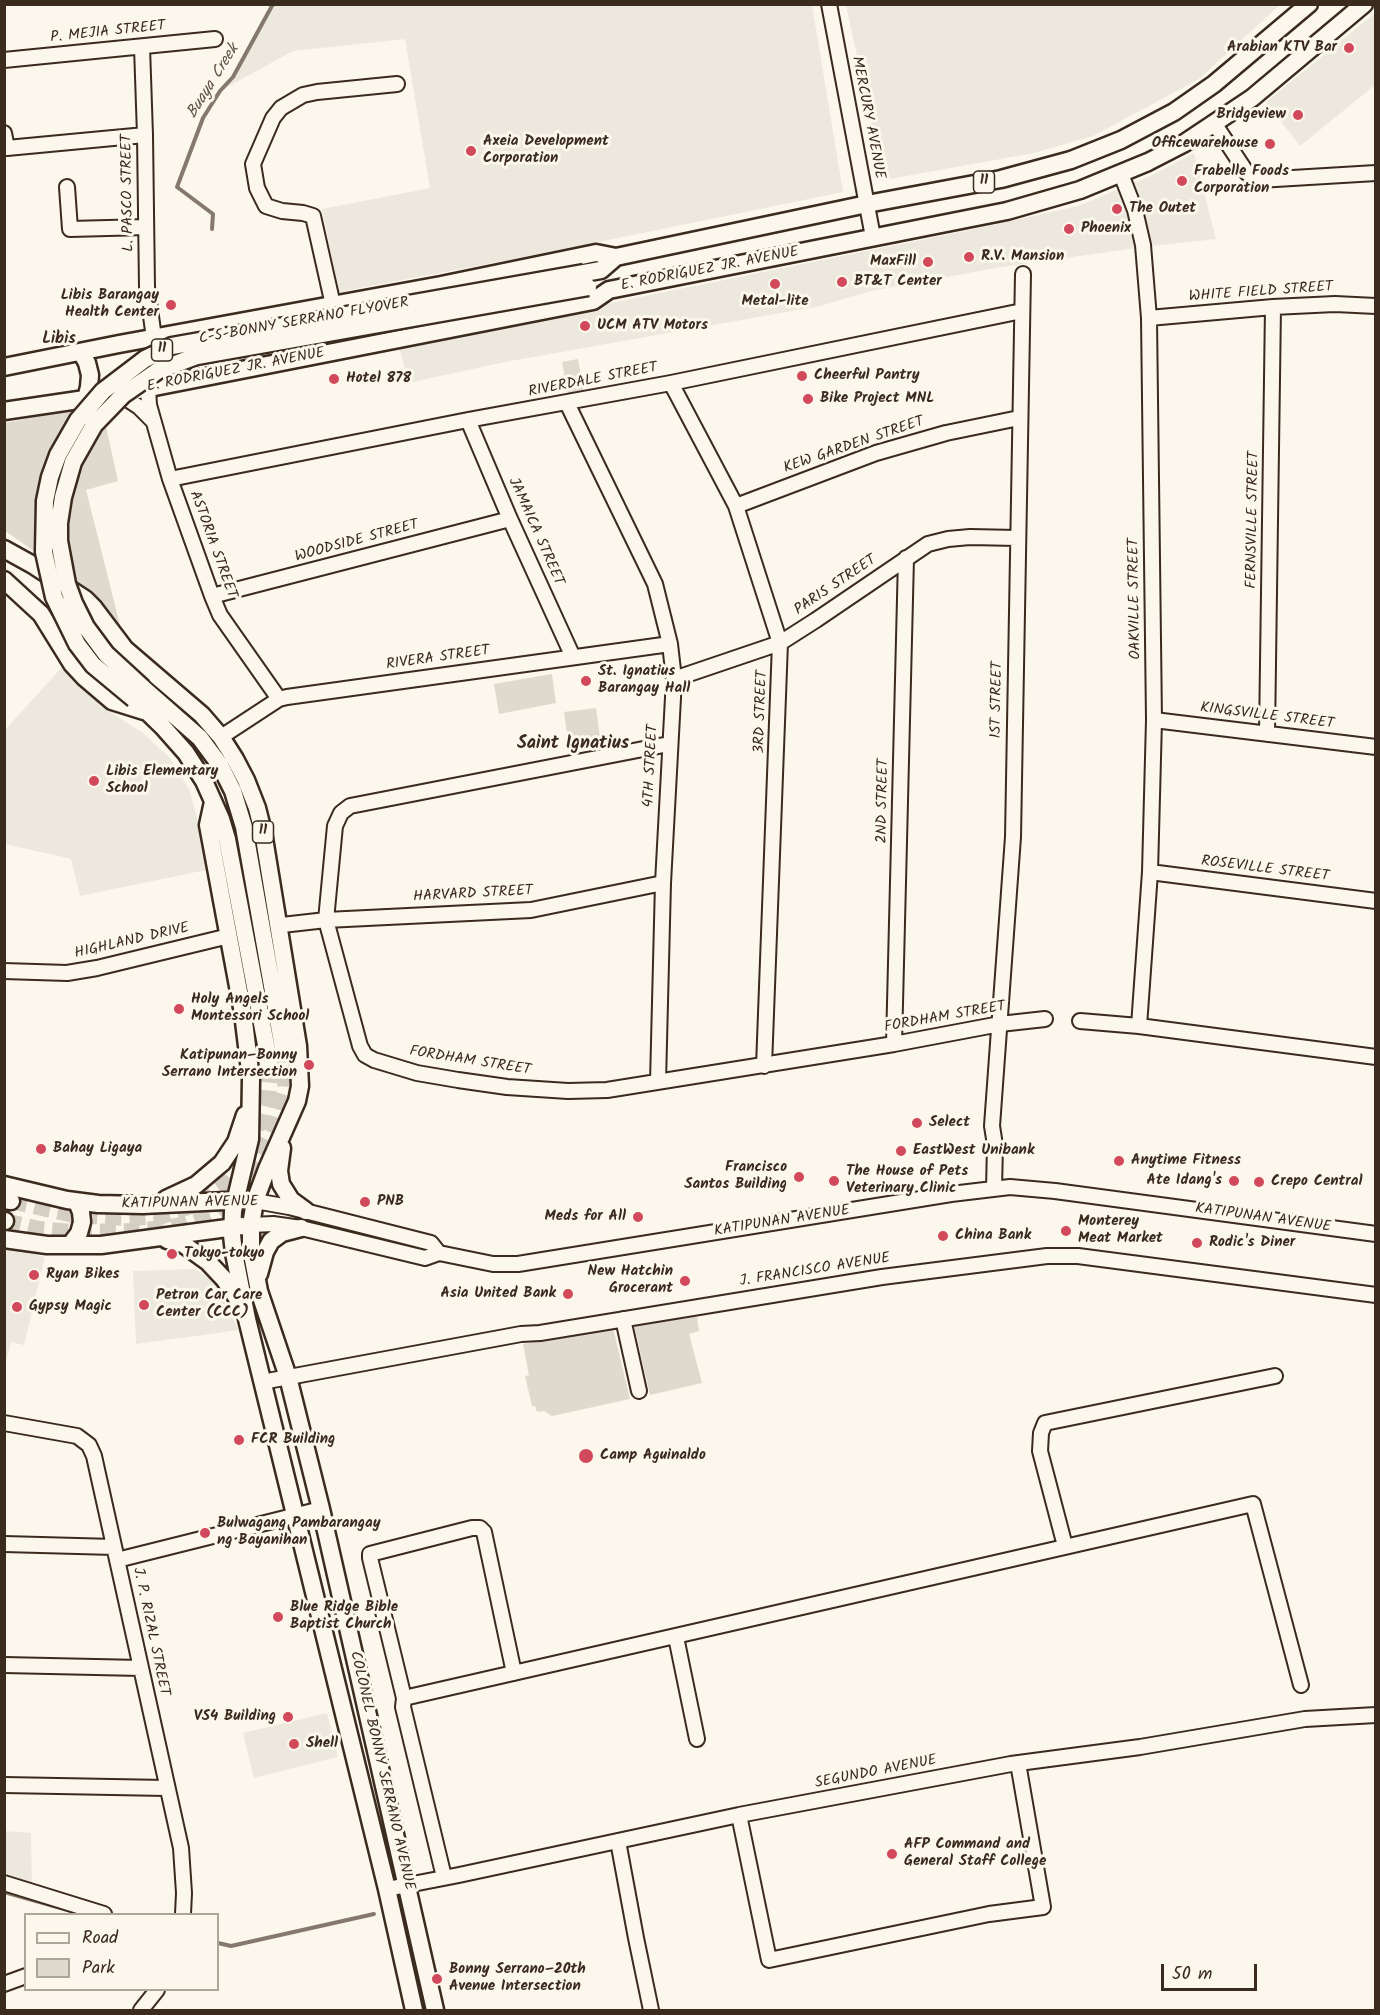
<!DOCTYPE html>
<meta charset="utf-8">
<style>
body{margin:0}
#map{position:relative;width:1380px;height:2015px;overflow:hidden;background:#fbf7ec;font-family:Kalam,sans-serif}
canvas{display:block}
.frame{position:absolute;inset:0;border:6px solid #3b2a1e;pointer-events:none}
.legend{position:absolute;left:24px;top:1913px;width:195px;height:78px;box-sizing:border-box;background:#fbf7ec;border:2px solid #aea59a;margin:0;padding:8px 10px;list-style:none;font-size:18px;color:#3b2a1e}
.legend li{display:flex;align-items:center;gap:12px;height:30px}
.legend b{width:30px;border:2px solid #aea59a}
.scale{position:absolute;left:1161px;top:1964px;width:96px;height:27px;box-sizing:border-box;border:3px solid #3b2a1e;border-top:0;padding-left:8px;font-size:18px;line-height:21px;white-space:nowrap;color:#3b2a1e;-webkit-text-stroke:4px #fbf7ec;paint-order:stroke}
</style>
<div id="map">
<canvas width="1380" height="2015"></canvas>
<div class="frame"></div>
<ul class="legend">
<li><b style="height:8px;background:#fbf7ec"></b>Road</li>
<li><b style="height:16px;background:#dfd9ce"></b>Park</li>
</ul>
<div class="scale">50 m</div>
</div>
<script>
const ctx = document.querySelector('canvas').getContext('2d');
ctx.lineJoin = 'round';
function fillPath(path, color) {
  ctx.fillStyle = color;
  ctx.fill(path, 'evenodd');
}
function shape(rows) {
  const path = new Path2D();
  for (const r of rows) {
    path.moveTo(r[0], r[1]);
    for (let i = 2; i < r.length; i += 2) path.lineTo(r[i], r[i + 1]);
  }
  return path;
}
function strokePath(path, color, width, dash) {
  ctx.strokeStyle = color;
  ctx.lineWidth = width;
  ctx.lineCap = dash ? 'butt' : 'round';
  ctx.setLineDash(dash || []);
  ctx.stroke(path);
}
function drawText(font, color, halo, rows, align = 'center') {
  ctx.font = font + ' Kalam,sans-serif';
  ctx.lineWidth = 6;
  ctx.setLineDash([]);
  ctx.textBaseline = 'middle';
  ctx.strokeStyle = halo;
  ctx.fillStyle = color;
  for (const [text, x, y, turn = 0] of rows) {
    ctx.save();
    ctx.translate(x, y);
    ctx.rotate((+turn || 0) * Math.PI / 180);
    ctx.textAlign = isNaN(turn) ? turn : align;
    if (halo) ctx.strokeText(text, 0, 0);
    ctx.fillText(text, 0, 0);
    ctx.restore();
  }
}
fillPath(shape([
 [274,4,812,5,843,192,535,255,339,292,322,209,430,188,405,39,293,51,220,91,233,77],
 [846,5,846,4,1280,5,1199,79,1093,136,1034,153,884,180],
 [1375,13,1375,85,1300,146,1266,102],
 [1194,153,1216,239,1143,247,1001,267,871,291,820,306,505,362,408,383,399,346,985,227,1078,206,1152,175],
 [64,665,79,686,102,707,143,733,169,757,189,789,201,832,206,870,80,896,71,859,5,844,4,731],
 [5,1247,45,1257,24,1345,11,1342,6,1362,5,1362],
 [195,1269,213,1281,239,1330,136,1344,133,1271],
 [327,1713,338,1757,254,1778,243,1733],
 [4,1831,31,1833,32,1888,5,1880]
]), '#ede8dd');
fillPath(shape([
 [578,359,584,393,568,396,562,362],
 [101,404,118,481,86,490,123,637,91,591,5,531,5,423],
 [552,674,556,703,499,714,494,684],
 [596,708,601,745,569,749,564,712],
 [682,1315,683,1319,697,1316,699,1331,689,1334,702,1383,650,1395,634,1325],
 [613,1328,630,1399,552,1416,544,1411,537,1412,535,1406,532,1406,525,1376,529,1375,523,1344]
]), '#dfd9ce');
strokePath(shape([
 [212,229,213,214,177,187,203,118,220,91,233,77,273,4],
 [4,1892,82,1914],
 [218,1943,231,1946,374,1914]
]), '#85796d', 4);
strokePath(shape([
 [11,1201,74,1215,129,1218,163,1216,196,1204,226,1183,238,1167,250,1143,262,1114,268,1093,270,1074,267,1050],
 [5,1221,39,1229,70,1232,137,1231,177,1226,214,1213,227,1202,241,1186,257,1158,274,1121,285,1088,286,1069,283,1048]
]), '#d5cec3', 16, [16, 8]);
const minor = shape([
 [829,4,873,237],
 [142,47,145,135,147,287,154,338],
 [4,60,215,39],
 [1214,123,1247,173,1259,180,1376,173],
 [4,133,7,148,145,135],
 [1121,174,1135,210,1143,245,1149,318,1154,720,1150,872,1139,1026],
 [67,187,70,229,146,227],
 [333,305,313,216,303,213,282,211,266,206,257,188,253,164,273,118,281,108,303,95,317,92,397,84],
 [1149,318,1273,307,1335,304,1376,306],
 [671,383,736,506,780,643,764,1066],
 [148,388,149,405,170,479,212,596,220,615,279,699],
 [119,394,139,407,153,421],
 [567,403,655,584,670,644,674,679,663,883,658,1082],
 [468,420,510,519,573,657],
 [170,479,468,420,671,383,1022,311],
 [736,506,876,453,946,433,1019,418],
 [212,596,510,519],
 [674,679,780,643,816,620,928,544,948,539,970,537,1017,538],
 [1154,720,1376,747],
 [1267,734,1273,307],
 [221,737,279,699,287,697,670,644],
 [669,744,350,806,341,813,335,826,326,920,360,1046,365,1055,374,1060,417,1073,458,1080,507,1087,568,1091,607,1090,894,1044,1000,1024,1045,1019],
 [1150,872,1376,901],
 [282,925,326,920,531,910,663,883],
 [4,971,67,973,97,968,229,936],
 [1080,1021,1139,1026,1376,1057],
 [894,1044,906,558],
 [994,1189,995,1145,992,1126,1013,837,1023,274],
 [255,1201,289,1207,431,1243,439,1253],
 [251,1225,273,1224,301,1228,425,1258,439,1253,493,1264,518,1264,951,1194,1010,1187,1055,1191,1376,1234],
 [623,1319,639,1391],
 [262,1382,521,1334,540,1333,882,1277,1047,1256,1078,1256,1376,1295],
 [4,1423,77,1436,89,1445,94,1456,181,1848,184,1893,183,1914],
 [4,1544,114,1547],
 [1065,1546,1040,1451,1041,1433,1045,1423,1275,1376],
 [117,1560,321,1509],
 [676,1637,697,1739],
 [4,1665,141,1668],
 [404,1698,1253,1504,1301,1685],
 [4,1785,166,1788],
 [739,1815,769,1960,989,1914,1043,1907,1018,1763],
 [618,1841,636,1938,651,2010],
 [444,1877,403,1707,404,1698,370,1558,370,1554,472,1528,480,1528,484,1532,514,1673],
 [4,1883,104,1914],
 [387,1889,459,1875,739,1815,1011,1764,1140,1747,1305,1719,1376,1715],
 [4,1984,26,1976],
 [141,2010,157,1990]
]);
const major = shape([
 [584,273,601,270,616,257],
 [81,352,87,363,90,375,89,387,86,399],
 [4,367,119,344,441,285,596,253,616,257,867,204,1001,179,1071,160,1121,140,1174,112,1214,84,1309,4],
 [4,411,119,394,593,301,609,290,1007,211,1080,190,1148,162,1183,144,1252,98,1364,4],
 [4,549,33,565,85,599,94,608,125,649,202,715,221,737,235,759,246,780,257,808,263,832,298,1046,300,1086,297,1101,267,1169,255,1201,251,1225,251,1249,259,1291,288,1377,321,1509,435,2010],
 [4,580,41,614,72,664,85,678,112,701,144,711],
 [143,688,200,738,220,765,233,791,244,827,283,1048],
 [134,699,163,727,186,753,204,781,221,819,227,839,267,1050],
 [213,802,208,825,243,1013,251,1079,250,1139,233,1211,232,1235,234,1253,247,1319,387,1889,414,2010],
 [282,1148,279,1171,281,1184,291,1200,306,1211],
 [4,1185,67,1200,98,1204,143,1205,246,1200],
 [166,1199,196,1185,222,1163,236,1142,245,1115],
 [4,1200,11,1201],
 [4,1221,5,1221],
 [4,1239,47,1245,101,1245,242,1226],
 [167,1240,183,1244,208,1262,224,1279,239,1301],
 [70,1245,79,1233,82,1222,81,1212,77,1202],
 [259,1274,265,1252,271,1241,282,1233,301,1228]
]);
strokePath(minor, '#3b2a1e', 18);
strokePath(major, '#3b2a1e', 21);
strokePath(minor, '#fbf7ec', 14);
strokePath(major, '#fbf7ec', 16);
const majorBridge = shape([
 [143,688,106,654,86,627,74,603,67,584,59,541,59,523,63,497,73,462,94,425,123,395,159,370,197,356,588,287],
 [134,699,93,665,77,644,54,597,44,552,45,501,50,477,58,455,78,420,103,391,145,359,172,346,584,273]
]);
strokePath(majorBridge, '#3b2a1e', 21, []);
strokePath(majorBridge, '#fbf7ec', 16);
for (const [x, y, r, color] of [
 [1349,48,6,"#d1495b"],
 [1298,115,6,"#d1495b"],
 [1270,144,6,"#d1495b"],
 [471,151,6,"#d1495b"],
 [1182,181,6,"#d1495b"],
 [1117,209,6,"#d1495b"],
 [1069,229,6,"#d1495b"],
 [969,257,6,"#d1495b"],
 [928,262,6,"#d1495b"],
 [842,282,6,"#d1495b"],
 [775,284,6,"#d1495b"],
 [171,305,6,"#d1495b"],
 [585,326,6,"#d1495b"],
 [802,376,6,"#d1495b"],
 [334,379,6,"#d1495b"],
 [808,399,6,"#d1495b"],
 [586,681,6,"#d1495b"],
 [94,781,6,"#d1495b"],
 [179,1009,6,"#d1495b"],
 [309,1065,6,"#d1495b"],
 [917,1123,6,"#d1495b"],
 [41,1149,6,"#d1495b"],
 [901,1151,6,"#d1495b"],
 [1119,1161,6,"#d1495b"],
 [799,1177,6,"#d1495b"],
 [834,1181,6,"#d1495b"],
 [1234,1181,6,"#d1495b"],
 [1259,1182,6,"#d1495b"],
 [365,1202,6,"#d1495b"],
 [638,1217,6,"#d1495b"],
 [1066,1231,6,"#d1495b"],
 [943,1236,6,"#d1495b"],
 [1197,1243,6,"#d1495b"],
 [172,1254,6,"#d1495b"],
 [34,1275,6,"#d1495b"],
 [685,1281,6,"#d1495b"],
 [568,1294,6,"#d1495b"],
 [144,1305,6,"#d1495b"],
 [17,1307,6,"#d1495b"],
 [239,1440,6,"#d1495b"],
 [586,1456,8,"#d1495b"],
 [205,1533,6,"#d1495b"],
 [278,1617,6,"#d1495b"],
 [288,1717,6,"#d1495b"],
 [294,1744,6,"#d1495b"],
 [892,1854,6,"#d1495b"],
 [437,1979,6,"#d1495b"]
]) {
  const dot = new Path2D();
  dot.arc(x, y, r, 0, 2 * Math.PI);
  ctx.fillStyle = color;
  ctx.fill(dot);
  strokePath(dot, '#fbf7ec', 2);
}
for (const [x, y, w] of [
 [984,182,21],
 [162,350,21],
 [263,832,21]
]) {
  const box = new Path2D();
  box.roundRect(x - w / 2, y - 11, w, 22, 4.5);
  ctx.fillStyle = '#fbf7ec';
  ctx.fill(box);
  strokePath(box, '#3b2a1e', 1.5);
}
drawText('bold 14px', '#3b2a1e', null, [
 ["11",984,182],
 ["11",162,350],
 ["11",263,832]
]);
drawText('15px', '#3b2a1e', '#fbf7ec', [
 ["P. MEJIA STREET",108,33,-6],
 ["MERCURY AVENUE",867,118,79],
 ["L. PASCO STREET",129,193,-91],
 ["E. RODRIGUEZ JR. AVENUE",710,270,-11],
 ["WHITE FIELD STREET",1261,293,-4],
 ["C-5-BONNY SERRANO FLYOVER",304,322,-10],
 ["E. RODRIGUEZ JR. AVENUE",236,371,-11],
 ["RIVERDALE STREET",593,381,-11],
 ["KEW GARDEN STREET",854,446,-19],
 ["FERNSVILLE STREET",1254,520,-89],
 ["JAMAICA STREET",535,532,66],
 ["WOODSIDE STREET",357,542,-15],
 ["ASTORIA STREET",212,545,70],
 ["PARIS STREET",836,586,-34],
 ["OAKVILLE STREET",1136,599,-91],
 ["RIVERA STREET",438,659,-8],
 ["1ST STREET",998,700,-89],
 ["3RD STREET",762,712,-88],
 ["KINGSVILLE STREET",1267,717,7],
 ["4TH STREET",652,766,-87],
 ["2ND STREET",884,801,-89],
 ["ROSEVILLE STREET",1265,870,7],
 ["HARVARD STREET",473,895,-3],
 ["HIGHLAND DRIVE",132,942,-13],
 ["FORDHAM STREET",945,1018,-10],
 ["FORDHAM STREET",470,1062,9],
 ["KATIPUNAN AVENUE",190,1204,-1],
 ["KATIPUNAN AVENUE",1263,1219,8],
 ["KATIPUNAN AVENUE",782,1222,-9],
 ["J. FRANCISCO AVENUE",815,1271,-9],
 ["J. P. RIZAL STREET",150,1632,78],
 ["COLONEL BONNY SERRANO AVENUE",381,1771,77],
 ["SEGUNDO AVENUE",876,1773,-11]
]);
drawText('bold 15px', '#3b2a1e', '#fbf7ec', [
 ["Arabian KTV Bar",1337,48,"right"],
 ["Bridgeview",1286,115,"right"],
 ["Axeia Development",483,142],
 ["Corporation",483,159],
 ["Officewarehouse",1258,144,"right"],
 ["Frabelle Foods",1194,172],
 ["Corporation",1194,189],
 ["The Outet",1129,209],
 ["Phoenix",1081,229],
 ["R.V. Mansion",981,257],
 ["MaxFill",916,262,"right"],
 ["BT&T Center",854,282],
 ["Libis Barangay",159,296,"right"],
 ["Health Center",159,313,"right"],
 ["Metal-lite",775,302,"center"],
 ["UCM ATV Motors",597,326],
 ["Cheerful Pantry",814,376],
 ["Hotel 878",346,379],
 ["Bike Project MNL",820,399],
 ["St. Ignatius",598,672],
 ["Barangay Hall",598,689],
 ["Libis Elementary",106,772],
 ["School",106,789],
 ["Holy Angels",191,1000],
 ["Montessori School",191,1017],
 ["Katipunan–Bonny",297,1056,"right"],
 ["Serrano Intersection",297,1073,"right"],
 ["Select",929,1123],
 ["Bahay Ligaya",53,1149],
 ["EastWest Unibank",913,1151],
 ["Anytime Fitness",1131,1161],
 ["Francisco",787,1168,"right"],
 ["Santos Building",787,1185,"right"],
 ["The House of Pets",846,1172],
 ["Veterinary Clinic",846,1189],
 ["Ate Idang's",1222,1181,"right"],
 ["Crepo Central",1271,1182],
 ["PNB",377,1202],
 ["Meds for All",626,1217,"right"],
 ["Monterey",1078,1222],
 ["Meat Market",1078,1239],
 ["China Bank",955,1236],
 ["Rodic's Diner",1209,1243],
 ["Tokyo-tokyo",184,1254],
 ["New Hatchin",673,1272,"right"],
 ["Grocerant",673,1289,"right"],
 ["Ryan Bikes",46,1275],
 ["Asia United Bank",556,1294,"right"],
 ["Petron Car Care",156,1296],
 ["Center (CCC)",156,1313],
 ["Gypsy Magic",29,1307],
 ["FCR Building",251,1440],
 ["Camp Aguinaldo",600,1456],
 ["Bulwagang Pambarangay",217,1524],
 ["ng Bayanihan",217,1541],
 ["Blue Ridge Bible",290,1608],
 ["Baptist Church",290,1625],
 ["VS4 Building",276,1717,"right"],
 ["Shell",306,1744],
 ["AFP Command and",904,1845],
 ["General Staff College",904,1862],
 ["Bonny Serrano–20th",449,1970],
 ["Avenue Intersection",449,1987]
], 'left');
drawText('italic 16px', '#605246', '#fbf7ec', [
 ["Buaya Creek",214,82,-58]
]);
drawText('bold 16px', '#3b2a1e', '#fbf7ec', [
 ["Libis",59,340]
]);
drawText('bold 18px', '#3b2a1e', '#fbf7ec', [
 ["Saint Ignatius",573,745]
]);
</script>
